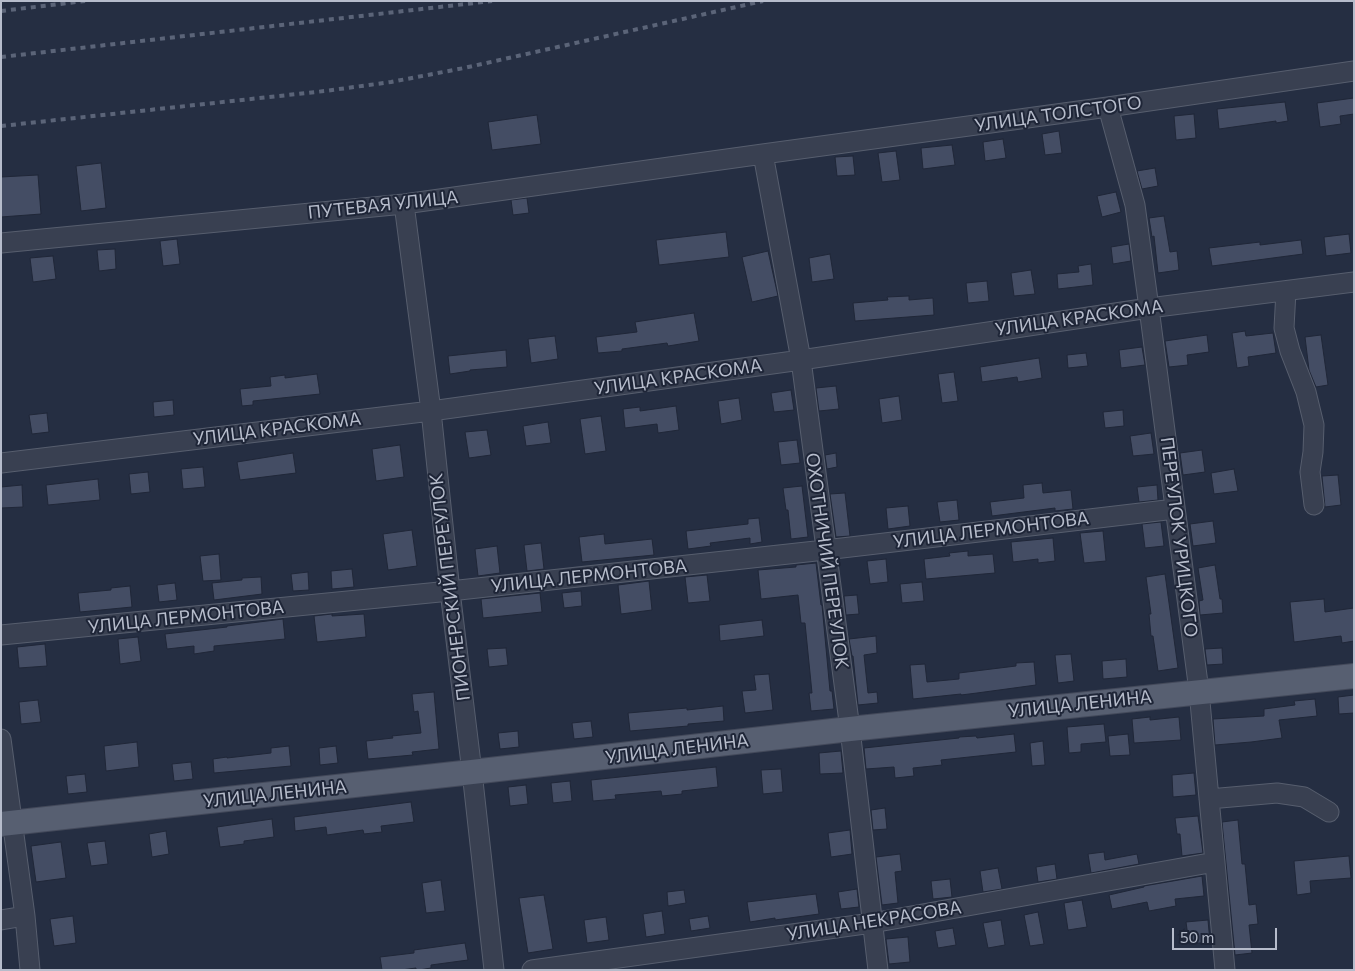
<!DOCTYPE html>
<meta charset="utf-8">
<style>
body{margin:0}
#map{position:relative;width:1355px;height:971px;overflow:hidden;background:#252e42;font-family:Commissioner,sans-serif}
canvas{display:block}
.frame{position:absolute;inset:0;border:2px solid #b6bccb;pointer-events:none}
.scale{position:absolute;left:1172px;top:928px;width:105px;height:22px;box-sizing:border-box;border:2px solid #b6bccb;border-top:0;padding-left:6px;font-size:15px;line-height:18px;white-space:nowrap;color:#b6bccb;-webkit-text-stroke:4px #1e2537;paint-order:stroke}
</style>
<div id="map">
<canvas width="1355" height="971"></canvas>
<div class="frame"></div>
<div class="scale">50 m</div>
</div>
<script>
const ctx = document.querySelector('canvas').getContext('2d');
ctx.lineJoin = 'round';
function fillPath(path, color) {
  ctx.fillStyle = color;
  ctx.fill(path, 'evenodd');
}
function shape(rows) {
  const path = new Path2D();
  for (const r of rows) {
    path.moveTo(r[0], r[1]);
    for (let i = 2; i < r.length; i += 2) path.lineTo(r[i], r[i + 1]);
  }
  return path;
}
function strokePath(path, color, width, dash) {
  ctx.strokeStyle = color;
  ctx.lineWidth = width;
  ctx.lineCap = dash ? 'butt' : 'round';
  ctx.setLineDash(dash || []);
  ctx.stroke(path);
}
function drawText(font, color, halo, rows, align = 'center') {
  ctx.font = font + ' Commissioner,sans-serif';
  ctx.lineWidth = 4;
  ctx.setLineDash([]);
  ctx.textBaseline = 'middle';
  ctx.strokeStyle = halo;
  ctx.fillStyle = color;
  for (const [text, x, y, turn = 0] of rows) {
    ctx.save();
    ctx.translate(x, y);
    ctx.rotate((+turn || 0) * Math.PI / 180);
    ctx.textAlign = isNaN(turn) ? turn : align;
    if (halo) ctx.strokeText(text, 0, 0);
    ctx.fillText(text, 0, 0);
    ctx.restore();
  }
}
const building = shape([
 [1354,98,1354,114,1340,116,1341,124,1320,127,1317,103,1354,98],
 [1285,102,1288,121,1276,123,1276,121,1219,129,1217,109,1285,102],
 [1194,114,1196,138,1176,140,1174,116,1194,114],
 [537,115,541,144,492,150,488,122,537,115],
 [1059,131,1062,153,1045,155,1042,134,1059,131],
 [1003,139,1006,158,985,161,983,142,1003,139],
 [952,145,955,165,923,169,921,148,952,145],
 [896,151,900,180,882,182,878,153,896,151],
 [853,156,855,175,837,176,835,157,853,156],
 [101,163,106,208,81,211,76,166,101,163],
 [1155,168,1158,186,1142,189,1137,171,1155,168],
 [38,175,41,214,1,217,1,177,38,175],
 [1116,192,1121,212,1102,217,1097,196,1116,192],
 [527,198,529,213,513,215,511,200,527,198],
 [1164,216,1170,252,1177,251,1179,270,1158,273,1154,236,1152,237,1149,218,1164,216],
 [726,232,729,257,659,265,656,240,726,232],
 [1349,234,1351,253,1326,256,1324,237,1349,234],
 [177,239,180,264,163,266,160,241,177,239],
 [1301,240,1303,254,1212,266,1209,248,1260,242,1260,245,1301,240],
 [1129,244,1131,261,1113,264,1111,247,1129,244],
 [115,249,116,269,99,271,97,250,115,249],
 [768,251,778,296,752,302,742,257,768,251],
 [830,254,834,279,812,282,809,258,830,254],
 [53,256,56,279,33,282,30,258,53,256],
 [1091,264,1093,285,1058,289,1057,274,1079,272,1078,266,1091,264],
 [1031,270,1035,294,1014,296,1011,273,1031,270],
 [987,281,989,301,968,303,966,283,987,281],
 [909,296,909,300,933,298,934,315,855,321,853,303,888,300,887,297,909,296],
 [694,313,699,341,668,346,667,343,622,349,622,351,598,353,596,337,637,332,635,322,694,313],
 [1245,331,1246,336,1273,333,1276,353,1248,357,1249,366,1237,368,1232,333,1245,331],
 [1207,335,1209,352,1187,355,1188,365,1169,367,1165,341,1207,335],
 [1321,335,1328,385,1316,387,1309,370,1305,337,1321,335],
 [555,336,558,359,531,363,528,339,555,336],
 [1142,347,1145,365,1121,368,1119,350,1142,347],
 [506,350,507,367,470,370,470,371,450,374,448,356,506,350],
 [1086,353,1088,366,1068,368,1067,355,1086,353],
 [1039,358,1042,378,1018,382,1017,377,982,382,980,367,1039,358],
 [954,372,958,401,942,403,938,374,954,372],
 [317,374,320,394,253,401,253,405,242,406,240,389,271,386,270,377,285,375,285,378,317,374],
 [836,386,839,409,819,411,816,388,836,386],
 [791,390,794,410,774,412,771,393,791,390],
 [899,396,902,420,882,423,879,399,899,396],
 [739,398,742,420,721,424,718,401,739,398],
 [173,400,174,415,154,417,153,402,173,400],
 [676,406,679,430,658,433,657,424,625,428,623,409,640,407,640,411,676,406],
 [1123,410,1124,426,1105,428,1103,412,1123,410],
 [47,413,49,432,32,434,29,415,47,413],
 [601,416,606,451,585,454,580,419,601,416],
 [548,422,551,443,526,446,523,426,548,422],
 [487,430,491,455,469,458,465,432,487,430],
 [1151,433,1154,454,1133,456,1130,436,1151,433],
 [797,440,800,463,781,465,778,442,797,440],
 [400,445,404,477,376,481,372,449,400,445],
 [1202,450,1205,472,1183,475,1180,453,1202,450],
 [293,453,296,473,240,480,237,462,293,453],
 [836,453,837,467,827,469,825,455,836,453],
 [203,467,205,487,183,489,181,469,203,467],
 [1234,469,1238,491,1214,494,1211,473,1234,469],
 [148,472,150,492,131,494,129,474,148,472],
 [1338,475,1341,505,1325,507,1322,476,1338,475],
 [98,479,100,500,48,505,46,485,98,479],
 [1042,483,1043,493,1071,490,1073,509,1055,511,1055,508,992,516,990,502,1024,498,1023,485,1042,483],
 [22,485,23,507,1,508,1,487,22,485],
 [1157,485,1158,500,1139,502,1137,487,1157,485],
 [802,486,808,537,791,539,788,510,786,510,783,488,802,486],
 [845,493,850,536,836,537,830,494,845,493],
 [957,500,959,520,940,522,937,502,957,500],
 [908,506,910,526,888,529,886,508,908,506],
 [759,518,762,542,750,544,750,538,710,543,711,546,688,549,686,531,748,524,748,519,759,518],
 [1213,521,1216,543,1193,546,1190,524,1213,521],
 [1161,522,1164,546,1145,548,1142,524,1161,522],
 [412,530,417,566,388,570,383,534,412,530],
 [1103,531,1106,561,1084,563,1080,533,1103,531],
 [604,534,605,544,652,539,654,555,582,562,579,537,604,534],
 [1053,538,1055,561,1038,563,1038,559,1013,562,1011,542,1053,538],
 [541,543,544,569,527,571,524,545,541,543],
 [497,546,500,573,478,576,475,549,497,546],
 [968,551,968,556,993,554,995,573,926,579,924,559,950,556,949,553,968,551],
 [219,554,221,580,203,581,200,556,219,554],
 [886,559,888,582,870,584,867,561,886,559],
 [816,563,821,605,822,605,830,691,832,691,834,709,811,711,809,693,812,693,805,623,801,623,798,595,761,599,758,570,796,567,796,565,816,563],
 [1215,565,1220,599,1222,599,1223,613,1200,615,1199,601,1203,600,1198,568,1215,565],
 [352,569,354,587,332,589,331,571,352,569],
 [308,572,309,590,293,591,291,574,308,572],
 [1165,574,1178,668,1158,671,1153,636,1151,636,1149,614,1151,614,1146,577,1165,574],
 [707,575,710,601,688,603,685,577,707,575],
 [261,577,262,594,214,600,212,583,242,580,242,578,261,577],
 [649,581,652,610,621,614,618,585,649,581],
 [922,582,924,601,902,603,900,584,922,582],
 [175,583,177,600,159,602,157,585,175,583],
 [130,586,132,607,80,612,78,593,111,590,111,588,130,586],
 [581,591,582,606,564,608,562,593,581,591],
 [540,593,542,612,483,618,481,599,540,593],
 [857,595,859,614,846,615,844,596,857,595],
 [1324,599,1325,612,1354,608,1354,641,1342,643,1341,636,1294,642,1290,602,1324,599],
 [332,614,332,616,364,614,366,637,317,642,314,616,332,614],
 [283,619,285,639,214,646,214,651,194,654,194,646,167,649,165,634,227,627,227,626,283,619],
 [762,620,764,636,720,641,719,625,762,620],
 [876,636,877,653,864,655,868,693,877,692,878,703,858,705,853,656,852,656,849,639,876,636],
 [138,637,141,661,120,664,118,639,138,637],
 [45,644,47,666,19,668,17,647,45,644],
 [506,648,508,665,489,667,487,649,506,648],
 [1222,648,1223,664,1207,665,1205,649,1222,648],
 [1071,654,1074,681,1058,683,1055,655,1071,654],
 [1126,659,1127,677,1103,679,1102,661,1126,659],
 [1034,662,1036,685,977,693,961,695,961,694,913,699,910,665,925,664,927,682,959,679,959,673,1016,666,1016,663,1034,662],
 [769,674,773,710,745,713,742,691,756,690,754,675,769,674],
 [434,692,439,749,412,752,413,755,368,759,366,741,393,738,392,736,421,733,418,711,414,712,412,694,434,692],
 [1354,695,1354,713,1339,714,1338,697,1354,695],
 [1315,699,1317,716,1279,720,1282,738,1251,742,1215,745,1213,719,1264,716,1264,709,1295,705,1294,701,1315,699],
 [38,700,41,722,21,724,19,702,38,700],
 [723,706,724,721,688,724,688,726,630,731,628,713,687,708,687,710,723,706],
 [1150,717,1150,720,1179,717,1181,740,1134,743,1132,719,1150,717],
 [591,721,593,737,574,739,572,723,591,721],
 [1104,724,1106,742,1081,744,1081,752,1069,753,1067,727,1104,724],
 [518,731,519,747,500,749,498,733,518,731],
 [1014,734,1016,752,941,760,942,765,913,768,914,776,895,778,894,767,866,769,864,748,959,738,959,737,976,736,977,738,1014,734],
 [1128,734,1130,755,1110,756,1108,736,1128,734],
 [1043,741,1045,765,1032,766,1030,743,1043,741],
 [137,742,139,767,106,771,104,746,137,742],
 [289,746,291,766,214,773,213,759,227,757,227,758,271,753,271,748,289,746],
 [336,746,338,763,320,765,319,748,336,746],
 [841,751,843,773,820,774,819,753,841,751],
 [191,762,193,779,174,781,172,764,191,762],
 [716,767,718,787,682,791,682,794,662,796,661,791,615,795,616,799,593,801,591,780,716,767],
 [781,769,783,792,763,794,761,770,781,769],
 [1194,773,1196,795,1173,797,1172,775,1194,773],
 [85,774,87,792,68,794,66,776,85,774],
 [570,781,572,801,553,803,551,783,570,781],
 [526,785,528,804,510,806,508,787,526,785],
 [411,802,414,822,381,826,382,832,364,834,363,830,327,835,326,827,295,831,294,817,411,802],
 [885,808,887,829,873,830,871,810,885,808],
 [1198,816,1203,853,1182,856,1180,834,1177,834,1175,818,1198,816],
 [272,819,274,837,244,841,244,844,220,847,217,827,272,819],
 [1238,820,1242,864,1245,864,1249,905,1256,904,1258,924,1249,925,1252,953,1235,955,1222,822,1238,820],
 [850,830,852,854,831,857,828,833,850,830],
 [166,831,169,854,152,857,149,834,166,831],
 [105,841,108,864,91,866,87,843,105,841],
 [61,842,66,878,36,882,31,846,61,842],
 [1104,852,1105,860,1137,854,1139,864,1091,873,1088,854,1104,852],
 [900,854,902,871,895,872,898,903,882,905,876,857,900,854],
 [1349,856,1351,878,1310,881,1311,893,1297,895,1294,861,1349,856],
 [1055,864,1057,879,1038,882,1036,867,1055,864],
 [998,868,1002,889,983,892,980,871,998,868],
 [1202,876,1204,896,1175,899,1176,906,1149,911,1147,902,1112,909,1109,895,1144,887,1144,886,1202,876],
 [950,879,952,897,933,899,931,881,950,879],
 [441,880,445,911,426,913,422,883,441,880],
 [857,889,859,907,841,909,838,892,857,889],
 [684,890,686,903,668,906,667,892,684,890],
 [816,894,819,914,775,920,775,918,750,922,747,902,816,894],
 [544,895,553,949,528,953,519,898,544,895],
 [1082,900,1087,927,1068,930,1064,903,1082,900],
 [662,911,665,934,646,937,643,914,662,911],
 [1038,912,1044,944,1030,946,1024,915,1038,912],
 [73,916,76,943,54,946,50,919,73,916],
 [708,916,710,928,691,931,689,919,708,916],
 [606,917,609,940,587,943,584,920,606,917],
 [1001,920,1005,945,988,948,983,923,1001,920],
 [1208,920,1210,942,1189,944,1186,922,1208,920],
 [953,928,956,945,938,948,935,931,953,928],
 [908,937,910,962,889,964,886,939,908,937],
 [465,943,468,960,431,965,431,968,419,970,416,970,416,968,401,970,382,970,380,957,414,953,414,950,465,943]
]);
fillPath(building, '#444d64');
strokePath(building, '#202738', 1);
const minor = shape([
 [1108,107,1135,205,1149,308,1199,691,1225,970],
 [763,154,801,360,850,729,878,970],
 [404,204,431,411,450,591,472,772,494,970],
 [1,243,404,204,763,154,1108,107,1354,71],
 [1286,291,1284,328,1290,351,1306,392,1314,425,1313,452,1310,472,1314,505],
 [1,463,431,411,801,360,1149,308,1354,282],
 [1,635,450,591,825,550,1175,509],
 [1,739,25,916,30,970],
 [1209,799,1277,793,1304,797,1329,812],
 [1,920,25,916],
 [532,970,872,923,1215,862]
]);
const major = shape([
 [1,824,472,772,850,729,1354,676]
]);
strokePath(minor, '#575e6e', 21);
strokePath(major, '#43495a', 26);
strokePath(minor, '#394051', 19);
strokePath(major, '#575f71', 24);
strokePath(shape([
 [1,11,85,1],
 [1,57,492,1],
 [1,126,325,91,391,82,464,68,763,1]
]), '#5b6478', 4, [5, 5]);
drawText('18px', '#b6bccb', '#1e2537', [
 ["УЛИЦА ТОЛСТОГО",1058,114,-8],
 ["ПУТЕВАЯ УЛИЦА",383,205,-6],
 ["УЛИЦА КРАСКОМА",1079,318,-8],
 ["УЛИЦА КРАСКОМА",678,377,-8],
 ["УЛИЦА КРАСКОМА",277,429,-7],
 ["УЛИЦА ЛЕРМОНТОВА",991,530,-7],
 ["ПЕРЕУЛОК УРИЦКОГО",1179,537,83],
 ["ОХОТНИЧИЙ ПЕРЕУЛОК",827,561,82],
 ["УЛИЦА ЛЕРМОНТОВА",589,576,-6],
 ["ПИОНЕРСКИЙ ПЕРЕУЛОК",450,587,-97],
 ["УЛИЦА ЛЕРМОНТОВА",186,617,-6],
 ["УЛИЦА ЛЕНИНА",1080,704,-6],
 ["УЛИЦА ЛЕНИНА",677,749,-7],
 ["УЛИЦА ЛЕНИНА",275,794,-6],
 ["УЛИЦА НЕКРАСОВА",874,921,-9]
]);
</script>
